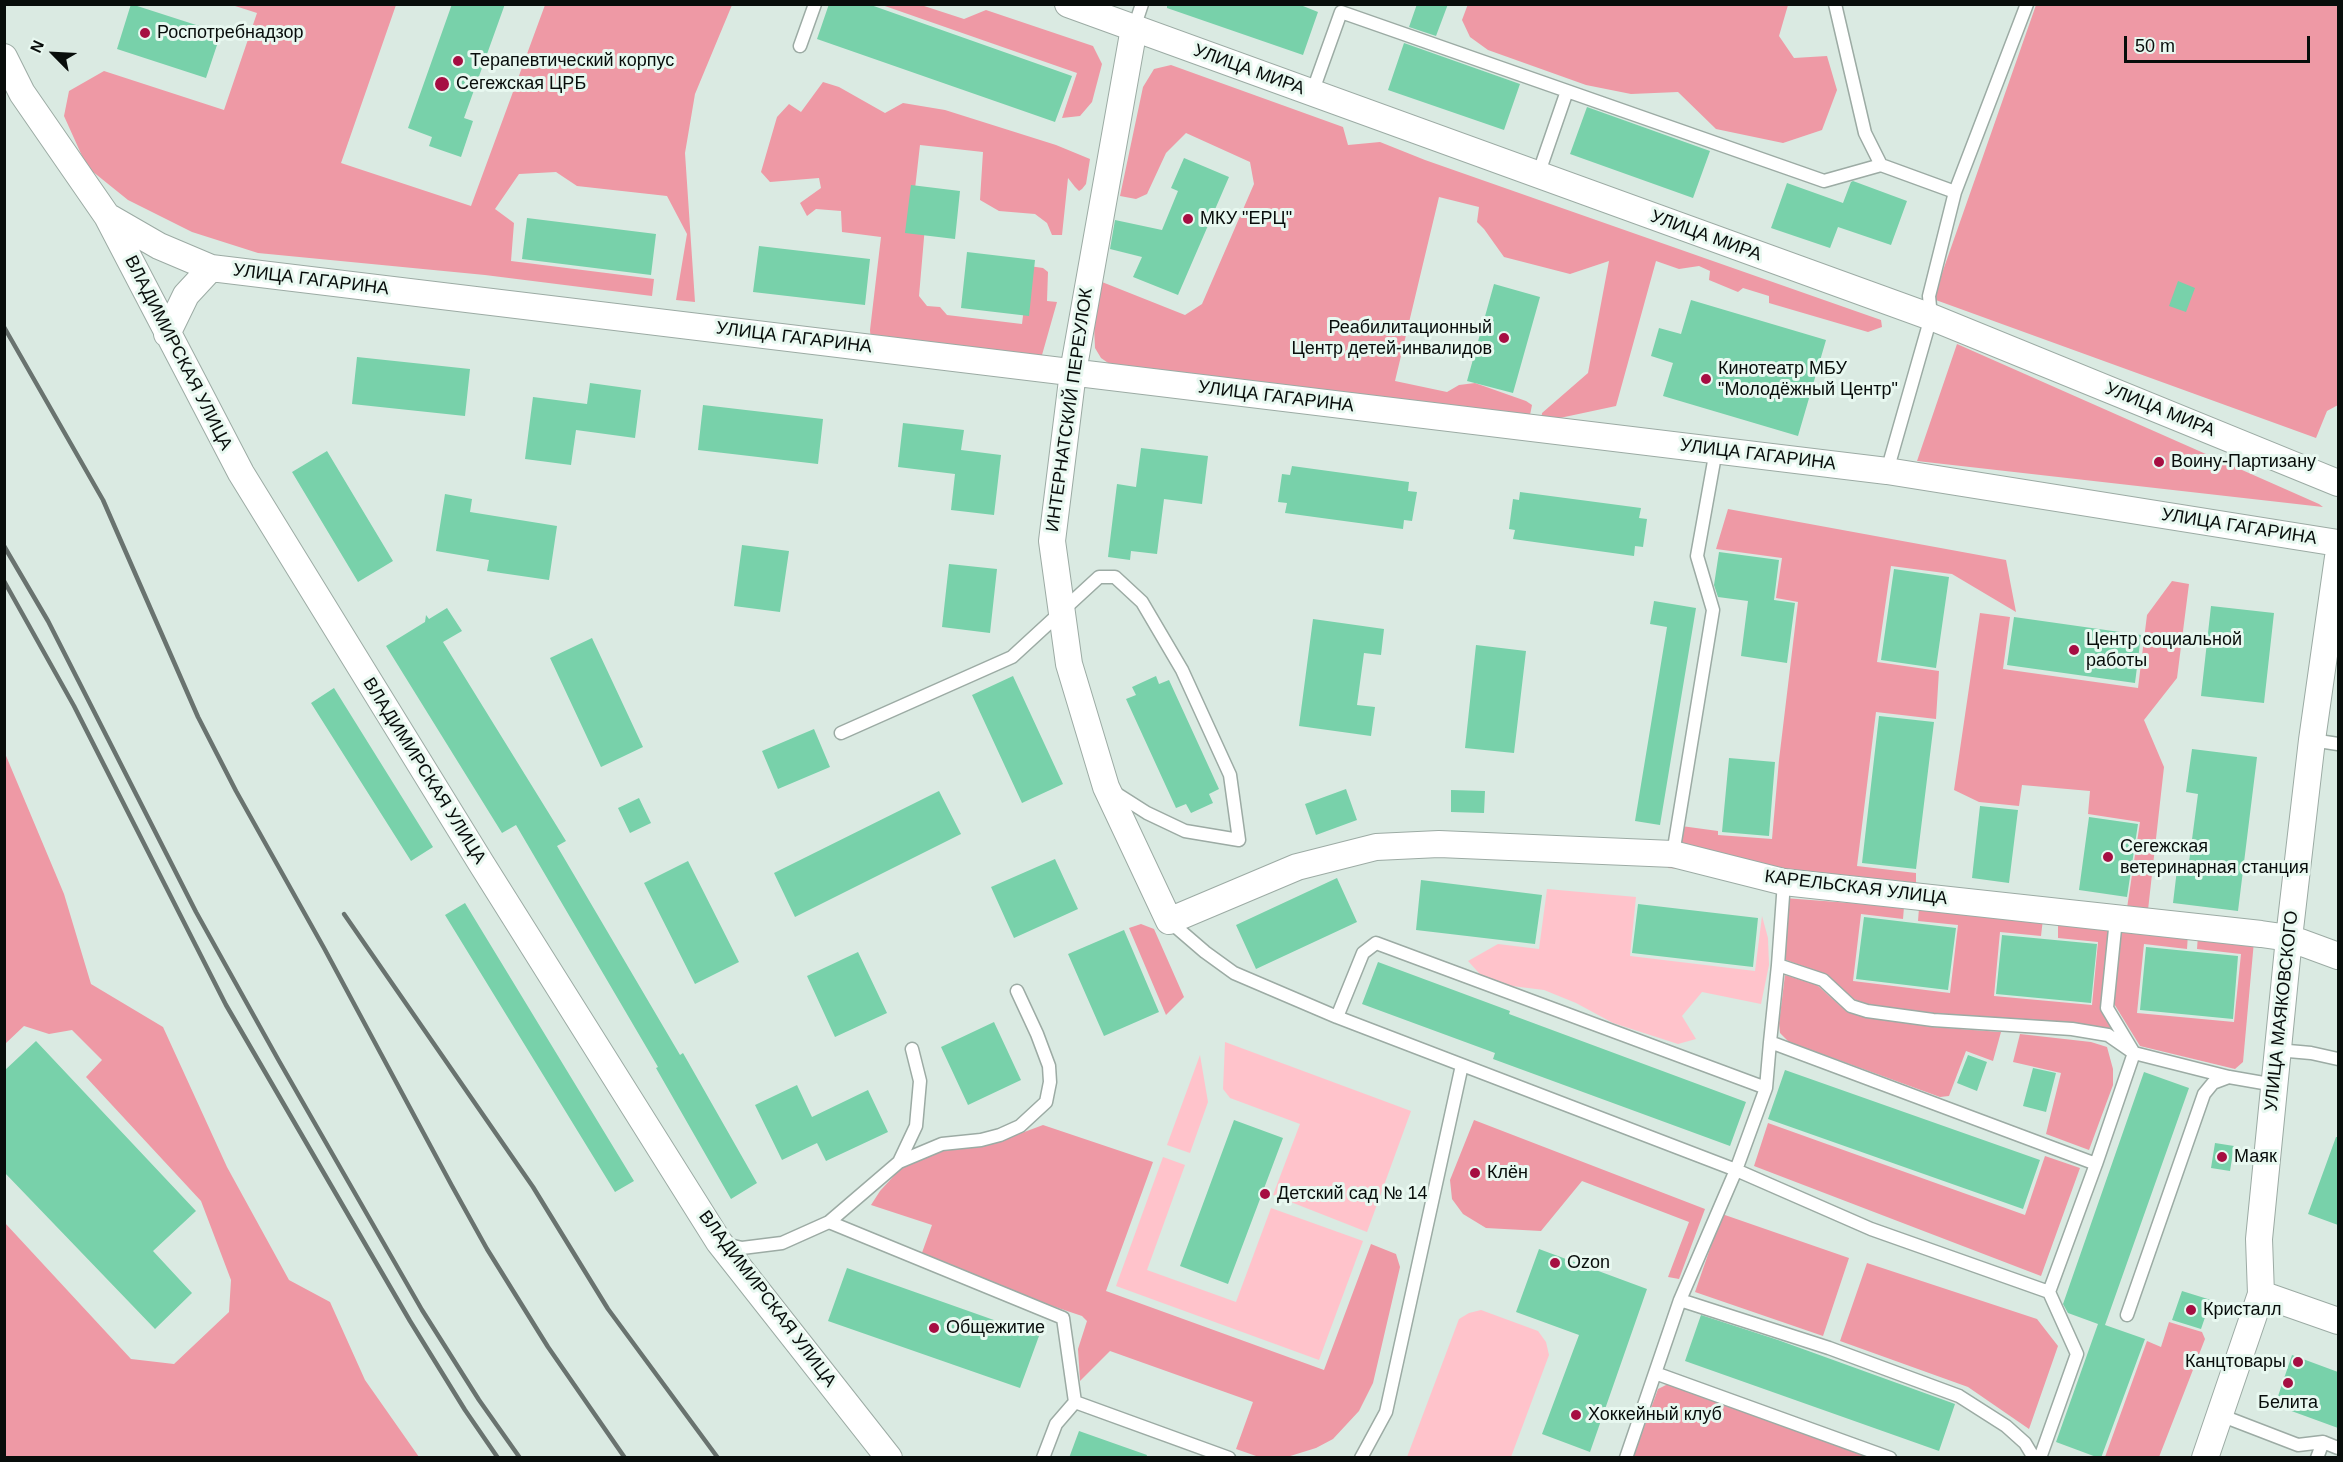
<!DOCTYPE html>
<meta charset="utf-8">
<style>
body{margin:0}
#map{position:relative;width:2343px;height:1462px;overflow:hidden;background:#daeae2;font-family:Arial,sans-serif}
canvas{display:block}
.frame{position:absolute;inset:0;border:6px solid #080d0b;pointer-events:none}
.north{position:absolute;left:24px;top:24px;width:60px;height:60px;-webkit-text-stroke:4px #e8f8f0;paint-order:stroke;rotate:294deg;font-size:16px;font-weight:700;line-height:24px;text-align:center;color:#080d0b}
.north::after{content:'';display:block;margin:auto;width:21px;height:27px;background:#080d0b;clip-path:polygon(50% 0,100% 100%,50% 72%,0 100%)}
.scale{position:absolute;left:2124px;top:36px;width:186px;height:27px;box-sizing:border-box;border:3px solid #080d0b;border-top:0;padding-left:8px;font-size:18px;line-height:21px;white-space:nowrap;color:#080d0b;-webkit-text-stroke:4px #e8f8f0;paint-order:stroke}
</style>
<div id="map">
<canvas width="2343" height="1462"></canvas>
<div class="frame"></div>
<div class="north">N</div>
<div class="scale">50 m</div>
</div>
<script>
const ctx = document.querySelector('canvas').getContext('2d');
ctx.lineJoin = 'round';
function fillPath(path, color) {
  ctx.fillStyle = color;
  ctx.fill(path, 'evenodd');
}
function shape(rows) {
  const path = new Path2D();
  for (const r of rows) {
    path.moveTo(r[0], r[1]);
    for (let i = 2; i < r.length; i += 2) path.lineTo(r[i], r[i + 1]);
  }
  return path;
}
function strokePath(path, color, width, dash) {
  ctx.strokeStyle = color;
  ctx.lineWidth = width;
  ctx.lineCap = dash ? 'butt' : 'round';
  ctx.setLineDash(dash || []);
  ctx.stroke(path);
}
function drawText(font, color, halo, rows, align = 'center') {
  ctx.font = font + ' Arial,sans-serif';
  ctx.lineWidth = 6;
  ctx.setLineDash([]);
  ctx.textBaseline = 'middle';
  ctx.strokeStyle = halo;
  ctx.fillStyle = color;
  for (const [text, x, y, turn = 0] of rows) {
    ctx.save();
    ctx.translate(x, y);
    ctx.rotate((+turn || 0) * Math.PI / 180);
    ctx.textAlign = isNaN(turn) ? turn : align;
    if (halo) ctx.strokeText(text, 0, 0);
    ctx.fillText(text, 0, 0);
    ctx.restore();
  }
}
fillPath(shape([
 [1547,889,1636,897,1630,956,1755,971,1762,916,1768,938,1769,965,1761,1004,1702,992,1682,1016,1696,1039,1678,1044,1613,1023,1576,1003,1544,990,1488,983,1468,961,1498,944,1539,949],
 [1225,1042,1411,1111,1367,1232,1273,1195,1300,1124,1230,1098,1223,1089],
 [1200,1055,1208,1102,1190,1153,1167,1145],
 [1163,1157,1185,1165,1147,1270,1236,1302,1271,1208,1363,1241,1319,1360,1116,1286],
 [1481,1310,1538,1331,1546,1342,1549,1355,1511,1457,1407,1457,1459,1319,1469,1313]
]), '#ffc3cb');
fillPath(shape([
 [1468,4,1788,5,1779,36,1794,58,1827,56,1837,90,1822,130,1783,143,1716,129,1678,92,1631,94,1586,85,1488,50,1470,37,1462,20],
 [232,5,396,5,341,163,471,206,545,5,732,5,695,94,685,153,695,302,676,300,687,234,667,196,577,186,556,172,519,174,495,209,514,223,511,261,654,279,652,296,485,275,258,253,192,232,128,200,87,167,64,116,69,91,104,71,224,110,257,13],
 [882,5,921,5,964,19,986,10,1093,46,1102,64,1092,102,1080,116,1062,118,1077,73],
 [2036,5,2338,5,2338,405,2327,411,2316,438,1933,299],
 [1171,65,1343,127,1348,145,1380,142,1425,160,1881,320,1882,327,1868,332,1769,303,1769,296,1743,288,1738,292,1709,280,1710,271,1699,266,1679,269,1656,261,1616,406,1541,422,1542,413,1588,373,1609,261,1570,274,1504,257,1484,229,1477,222,1479,207,1439,197,1395,381,1447,392,1459,385,1475,383,1526,401,1532,405,1529,420,1114,367,1101,358,1095,348,1094,326,1102,282,1185,315,1202,304,1254,184,1250,162,1186,133,1166,153,1147,194,1136,199,1120,196,1143,87,1154,69],
 [823,82,839,87,885,113,903,103,945,110,1056,145,1090,159,1086,184,1082,189,1079,191,1075,187,1068,178,1062,235,1052,235,1047,223,1035,214,999,211,980,200,983,152,920,145,912,215,925,226,919,296,927,306,940,307,947,315,1022,324,1029,266,1043,268,1048,272,1047,301,1057,302,1042,355,1030,361,871,342,870,330,881,237,842,232,841,211,816,209,807,216,800,203,821,188,819,178,770,182,761,172,777,117,789,104,801,112],
 [1957,344,2319,504,2323,507,1917,461],
 [1728,509,2006,560,2016,612,1952,574,1891,566,1877,662,1939,671,1936,719,1876,712,1857,866,1916,873,1916,887,1668,868,1674,825,1718,831,1718,835,1772,839,1779,760,1798,602,1776,598,1782,558,1716,549],
 [2172,581,2189,584,2177,678,2144,720,2164,767,2148,910,2127,908,2140,822,2088,814,2090,791,2022,785,2019,806,1979,802,1954,790,1980,613,2010,617,2003,669,2138,688,2147,615],
 [4,751,64,894,91,984,163,1027,227,1167,289,1280,330,1302,365,1380,419,1457,5,1457,5,1223,131,1359,174,1364,229,1312,231,1280,201,1201,86,1077,102,1060,72,1030,49,1034,24,1026,5,1044],
 [1784,898,1904,907,1903,919,1861,914,1853,981,1950,993,1958,925,1918,921,1919,908,2043,919,2041,936,2000,932,1994,996,2092,1005,2098,942,2058,938,2058,921,2111,929,2114,1030,2072,1023,1932,1013,1867,1005,1854,999,1825,974,1786,960],
 [1141,924,1154,929,1184,997,1166,1015,1129,928],
 [2120,926,2188,934,2187,949,2144,944,2137,1013,2234,1022,2241,954,2197,949,2198,935,2254,941,2243,1062,2235,1069,2140,1046,2113,1002],
 [1785,975,1817,985,1846,1011,1864,1017,1932,1027,2001,1032,1993,1061,1966,1051,1949,1096,1940,1097,1789,1042,1780,1033,1779,1023],
 [2020,1034,2091,1042,2107,1047,2113,1069,2113,1085,2089,1150,2046,1134,2061,1073,2013,1062],
 [1474,1120,1705,1209,1679,1279,1668,1277,1689,1222,1582,1181,1541,1231,1486,1228,1463,1214,1452,1199,1450,1180],
 [1768,1123,2025,1215,2045,1156,2080,1168,2041,1276,1754,1166],
 [1043,1125,1153,1162,1106,1291,1324,1370,1371,1244,1396,1254,1400,1267,1373,1383,1359,1411,1333,1439,1316,1448,1287,1457,1259,1457,1236,1449,1253,1402,1110,1351,1080,1381,1078,1349,1087,1321,1082,1316,919,1261,932,1225,871,1205,880,1191,902,1167,944,1149,1003,1140],
 [1722,1214,1849,1258,1823,1336,1695,1292],
 [1867,1263,2037,1319,2058,1346,2029,1429,1968,1387,1840,1341],
 [2169,1322,2202,1332,2205,1339,2159,1457,2105,1457,2147,1341,2161,1347],
 [1668,1384,1747,1411,1869,1457,1633,1458,1658,1389]
]), '#ee99a5');
fillPath(shape([
 [131,4,221,33,206,78,117,49],
 [452,4,505,4,464,118,473,121,461,157,429,146,432,137,408,128],
 [829,4,868,4,1072,76,1055,122,817,39],
 [1167,4,1298,4,1318,12,1303,55,1167,8],
 [1417,4,1448,4,1436,36,1409,27],
 [1404,43,1520,84,1504,130,1388,90],
 [1587,107,1710,151,1693,198,1570,154],
 [1184,158,1229,177,1178,295,1133,277,1142,257,1110,249,1115,220,1162,230,1178,191,1171,188],
 [1853,181,1907,201,1891,245,1838,227,1830,248,1771,228,1787,183,1843,203,1851,182],
 [911,185,960,191,955,239,905,233],
 [527,218,656,234,651,275,522,259],
 [759,246,870,259,865,305,753,292],
 [967,252,1035,260,1029,316,961,308],
 [2178,281,2195,288,2186,312,2169,306],
 [1494,284,1540,297,1513,393,1467,381],
 [1691,300,1826,340,1798,436,1663,396,1673,363,1651,356,1659,328,1681,334],
 [357,357,470,369,465,416,352,404],
 [590,383,641,390,635,438,576,430,571,465,525,459,533,397,587,404],
 [703,405,823,419,818,464,698,450],
 [903,423,964,430,961,450,1001,455,994,515,951,510,955,474,898,467],
 [1141,448,1208,456,1202,504,1164,499,1157,554,1131,551,1130,560,1108,557,1117,484,1136,487],
 [327,451,393,561,358,582,292,472],
 [1292,466,1409,482,1408,491,1417,492,1412,521,1404,520,1403,529,1285,513,1287,503,1278,502,1282,474,1290,475],
 [1520,492,1641,508,1639,518,1647,519,1643,547,1635,546,1634,556,1513,539,1515,530,1509,529,1513,499,1519,500],
 [445,494,472,499,470,512,557,526,549,580,487,571,489,560,436,551],
 [742,545,789,551,780,612,734,606],
 [1719,552,1779,560,1774,600,1795,603,1787,663,1741,656,1748,601,1718,597,1714,585],
 [949,564,997,569,990,633,942,627],
 [1894,569,1949,577,1936,668,1881,660],
 [1654,601,1696,608,1660,825,1635,821,1667,627,1650,624],
 [2211,606,2274,613,2264,703,2201,696],
 [447,608,462,631,443,642,566,841,557,846,680,1055,683,1053,757,1183,731,1199,656,1068,658,1067,516,825,502,833,386,646,425,622,426,615,429,619],
 [2014,617,2141,635,2135,683,2007,665],
 [1313,619,1384,629,1381,655,1364,653,1357,705,1375,707,1371,736,1299,726],
 [592,638,643,747,601,767,550,658],
 [1476,645,1526,651,1514,753,1465,748],
 [1013,676,1063,784,1022,803,972,695],
 [1156,676,1159,684,1169,680,1219,789,1209,794,1213,803,1191,813,1186,804,1176,808,1126,699,1136,695,1132,687],
 [334,688,433,847,411,861,311,703],
 [1879,716,1934,722,1916,869,1862,863],
 [814,729,830,767,778,789,762,751],
 [2192,749,2257,757,2238,911,2173,903,2178,861,2189,862,2198,794,2186,792],
 [1729,758,1775,762,1769,836,1722,832],
 [1346,789,1357,820,1316,835,1305,804],
 [1451,790,1485,791,1484,813,1451,812],
 [939,791,961,834,795,917,774,873],
 [639,798,651,823,630,833,618,808],
 [1980,806,2018,810,2009,883,1972,878],
 [2089,817,2138,824,2127,897,2079,890],
 [1055,859,1078,909,1014,938,991,887],
 [688,861,739,962,695,984,644,883],
 [1337,878,1357,922,1256,969,1236,925],
 [1421,880,1542,895,1535,944,1416,930],
 [465,903,634,1181,615,1192,445,915],
 [1638,904,1758,918,1753,967,1632,953],
 [1864,917,1956,928,1948,990,1856,979],
 [1124,930,1159,1012,1104,1036,1068,954],
 [2002,935,2097,944,2091,1003,1996,994],
 [2146,947,2238,956,2233,1019,2140,1010],
 [858,952,887,1013,835,1037,807,976],
 [1378,962,1510,1011,1509,1014,1746,1102,1730,1146,1493,1059,1495,1053,1362,1004],
 [994,1022,1021,1080,968,1105,941,1047],
 [36,1041,196,1211,153,1251,192,1293,155,1329,4,1172,4,1071],
 [1968,1055,1987,1062,1977,1091,1957,1083],
 [2033,1068,2056,1073,2046,1112,2023,1106],
 [1785,1070,2040,1160,2023,1209,1768,1119],
 [2144,1072,2189,1088,2105,1325,2145,1339,2101,1458,2099,1458,2056,1442,2098,1324,2068,1313,2063,1304],
 [797,1085,812,1117,868,1090,888,1132,826,1161,817,1143,782,1160,755,1105],
 [1234,1120,1283,1138,1228,1284,1180,1266],
 [2336,1137,2338,1137,2338,1225,2308,1214],
 [2215,1143,2234,1146,2230,1171,2211,1168],
 [1539,1249,1647,1289,1590,1452,1542,1434,1579,1335,1516,1312],
 [847,1268,1039,1336,1020,1388,828,1321],
 [2182,1291,2211,1300,2201,1329,2172,1320],
 [1701,1315,1778,1340,1955,1404,1939,1451,1685,1361],
 [2292,1355,2338,1372,2338,1428,2275,1405],
 [1079,1431,1147,1455,1146,1458,1069,1458]
]), '#78d1aa');
const lane = shape([
 [1835,4,1865,133,1881,165],
 [1134,28,1142,4],
 [800,46,815,4],
 [1312,93,1341,12,1567,91],
 [1538,175,1567,91,1824,181,1881,165,1955,192],
 [1887,471,1931,317,1929,296,1955,192,2027,4],
 [841,733,1012,657,1099,577,1115,577,1142,602,1182,670,1230,775,1239,840,1185,831,1147,813,1114,792],
 [2312,740,2338,744],
 [1673,854,1713,610,1697,556,1716,450],
 [1784,882,1778,965,1770,1042,2096,1164,2134,1053,2107,1008,2116,919],
 [1169,921,1205,952,1234,973,1337,1017,1736,1170,1871,1229,2049,1292,2077,1354,2040,1458],
 [1778,965,1823,980,1851,1006,1867,1011,1933,1020,2072,1029,2108,1035,2134,1053,2229,1077,2275,1085],
 [1337,1017,1363,953,1376,943,1766,1088,1770,1042],
 [2277,1050,2311,1053,2338,1059],
 [1766,1088,1736,1170,1680,1300,1829,1348,1959,1396,2006,1426,2025,1443,2034,1458],
 [899,1162,942,1144,981,1140,1000,1135,1020,1126,1046,1102,1050,1082,1049,1066,1037,1034,1017,991],
 [829,1222,899,1162,916,1126,920,1081,912,1049],
 [725,1244,742,1248,782,1243,829,1222,1063,1318,1075,1402,1229,1458],
 [2049,1292,2096,1164],
 [2127,1315,2204,1094,2213,1083,2229,1077],
 [1655,1373,1890,1458],
 [2220,1415,2298,1445,2323,1442],
 [1043,1458,1056,1424,1075,1402],
 [1361,1458,1386,1412,1462,1065],
 [1626,1458,1680,1300],
 [2317,1458,2323,1442,2338,1448]
]);
const street = shape([
 [1068,4,1931,317,2338,483],
 [1134,28,1073,372,1052,541,1069,664,1106,787,1169,921,1297,867,1376,847,1439,844,1673,854,1784,882,2261,934,2289,938,2338,956],
 [4,57,22,93,107,216,241,473,481,863,719,1242,889,1458],
 [107,216,159,246,211,268,1887,471,2338,543],
 [167,334,186,295,211,268],
 [2261,1294,2338,1321],
 [2205,1458,2261,1294,2259,1239,2289,938,2312,740,2338,557]
]);
strokePath(lane, '#9caba4', 15);
strokePath(street, '#9caba4', 28);
strokePath(lane, '#fff', 12);
strokePath(street, '#fff', 26);
strokePath(shape([
 [4,327,103,500,198,717,236,791,324,948,452,1186,487,1249,548,1347,625,1458],
 [4,546,48,621,196,912,279,1061,422,1310,479,1400,520,1458],
 [4,581,74,706,226,1005,410,1321,465,1410,498,1458],
 [344,914,533,1187,608,1309,718,1458]
]), '#69736f', 4.5);
for (const [x, y, r, color] of [
 [145,33,6,"#a60e42"],
 [458,61,6,"#a60e42"],
 [442,84,8,"#a60e42"],
 [1188,219,6,"#a60e42"],
 [1504,338,6,"#a60e42"],
 [1706,379,6,"#a60e42"],
 [2159,462,6,"#a60e42"],
 [2074,650,6,"#a60e42"],
 [2108,857,6,"#a60e42"],
 [2222,1157,6,"#a60e42"],
 [1475,1173,6,"#a60e42"],
 [1265,1194,6,"#a60e42"],
 [1555,1263,6,"#a60e42"],
 [2191,1310,6,"#a60e42"],
 [934,1328,6,"#a60e42"],
 [2298,1362,6,"#a60e42"],
 [2288,1383,6,"#a60e42"],
 [1576,1415,6,"#a60e42"]
]) {
  const dot = new Path2D();
  dot.arc(x, y, r, 0, 2 * Math.PI);
  ctx.fillStyle = color;
  ctx.fill(dot);
  strokePath(dot, '#e8f8f0', 2);
}
drawText('18px', '#080d0b', '#e8f8f0', [
 ["Роспотребнадзор",157,33],
 ["Терапевтический корпус",470,61],
 ["Сегежская ЦРБ",456,84],
 ["МКУ \"ЕРЦ\"",1200,219],
 ["Реабилитационный",1492,328,"right"],
 ["Центр детей-инвалидов",1492,349,"right"],
 ["Кинотеатр МБУ",1718,369],
 ["\"Молодёжный Центр\"",1718,390],
 ["Воину-Партизану",2171,462],
 ["Центр социальной",2086,640],
 ["работы",2086,661],
 ["Сегежская",2120,847],
 ["ветеринарная станция",2120,868],
 ["Маяк",2234,1157],
 ["Клён",1487,1173],
 ["Детский сад № 14",1277,1194],
 ["Ozon",1567,1263],
 ["Кристалл",2203,1310],
 ["Общежитие",946,1328],
 ["Канцтовары",2286,1362,"right"],
 ["Белита",2288,1403,"center"],
 ["Хоккейный клуб",1588,1415]
], 'left');
drawText('18px', '#080d0b', '#e8f8f0', [
 ["УЛИЦА МИРА",1249,70,20],
 ["УЛИЦА МИРА",1706,236,20],
 ["УЛИЦА ГАГАРИНА",311,280,7],
 ["УЛИЦА ГАГАРИНА",794,338,7],
 ["ВЛАДИМИРСКАЯ УЛИЦА",178,353,63],
 ["УЛИЦА ГАГАРИНА",1276,397,7],
 ["ИНТЕРНАТСКИЙ ПЕРЕУЛОК",1070,410,-82],
 ["УЛИЦА МИРА",2160,410,22],
 ["УЛИЦА ГАГАРИНА",1758,455,7],
 ["УЛИЦА ГАГАРИНА",2239,527,9],
 ["ВЛАДИМИРСКАЯ УЛИЦА",424,771,58],
 ["КАРЕЛЬСКАЯ УЛИЦА",1856,888,7],
 ["УЛИЦА МАЯКОВСКОГО",2282,1011,-84],
 ["ВЛАДИМИРСКАЯ УЛИЦА",767,1299,53]
]);
</script>
